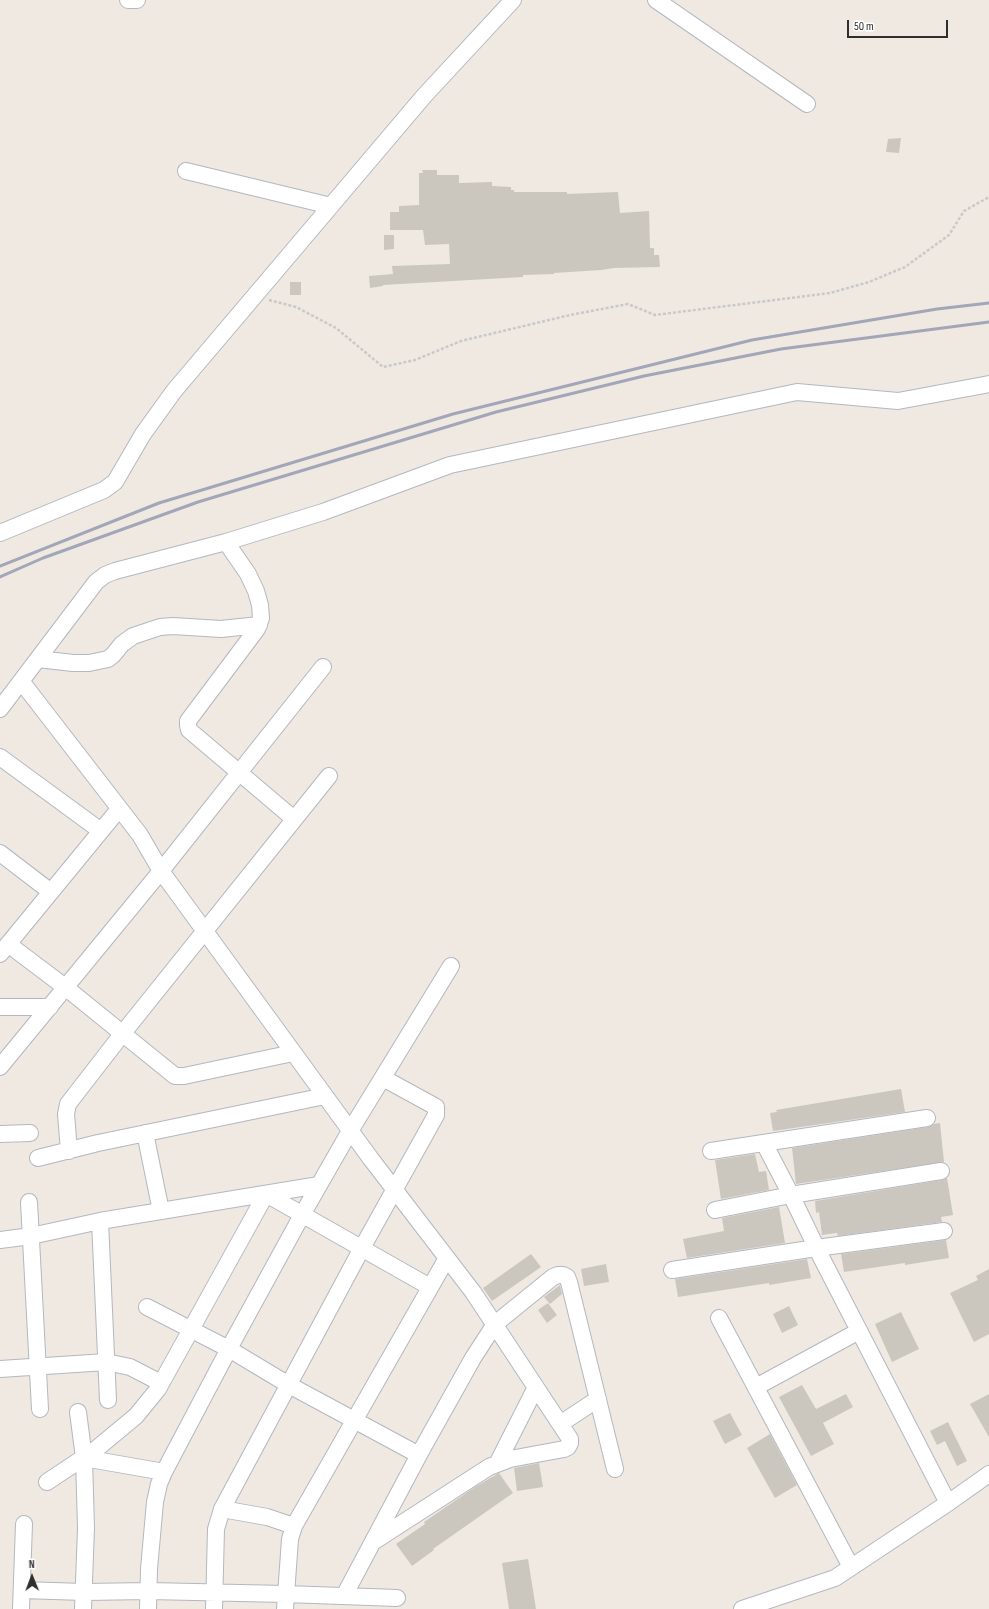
<!DOCTYPE html>
<style>
body{margin:0}
#map{position:relative;width:989px;height:1609px;overflow:hidden;background:#efe9e1;font-family:"Sofia Sans Condensed",sans-serif}
canvas{display:block}
.north{position:absolute;left:12px;top:1557px;width:40px;height:40px;-webkit-text-stroke:3px #fff;paint-order:stroke;rotate:359deg;font-size:11px;font-weight:700;line-height:16px;text-align:center;color:#2e2e2e}
.north::after{content:'';display:block;margin:auto;width:14px;height:18px;background:#2e2e2e;clip-path:polygon(50% 0,100% 100%,50% 72%,0 100%)}
.scale{position:absolute;left:847px;top:20px;width:101px;height:18px;box-sizing:border-box;border:2px solid #2e2e2e;border-top:0;padding-left:5px;font-size:12px;line-height:14px;white-space:nowrap;color:#2e2e2e;-webkit-text-stroke:3px #fff;paint-order:stroke}
</style>
<div id="map">
<canvas width="989" height="1609"></canvas>
<div class="north">N</div>
<div class="scale">50 m</div>
</div>
<script>
const ctx = document.querySelector('canvas').getContext('2d');
ctx.lineJoin = 'round';
function fillPath(path, color) {
  ctx.fillStyle = color;
  ctx.fill(path, 'evenodd');
}
function shape(rows) {
  const path = new Path2D();
  for (const r of rows) {
    path.moveTo(r[0], r[1]);
    for (let i = 2; i < r.length; i += 2) path.lineTo(r[i], r[i + 1]);
  }
  return path;
}
function strokePath(path, color, width, dash) {
  ctx.strokeStyle = color;
  ctx.lineWidth = width;
  ctx.lineCap = dash ? 'butt' : 'round';
  ctx.setLineDash(dash || []);
  ctx.stroke(path);
}
fillPath(shape([
 [901,138,899,153,886,152,888,139],
 [422,170,437,170,437,175,459,175,459,183,492,182,492,186,511,187,511,190,514,190,514,192,567,192,567,194,618,192,620,213,649,211,650,248,654,248,654,255,659,255,660,267,614,268,601,270,554,273,554,274,523,275,523,277,383,285,383,286,370,288,369,276,393,274,392,266,450,264,449,244,425,245,423,230,390,230,390,212,399,212,399,206,419,205,419,173,423,173],
 [384,235,394,235,394,249,384,250],
 [290,282,301,282,301,295,290,295],
 [901,1089,905,1112,773,1131,770,1113,777,1112,776,1110],
 [940,1123,944,1162,796,1184,792,1148,928,1127,934,1124],
 [755,1154,759,1172,766,1171,769,1190,721,1199,715,1160],
 [947,1178,953,1215,941,1217,942,1222,838,1236,837,1233,822,1235,819,1212,816,1213,815,1201,942,1180],
 [779,1207,785,1243,687,1258,683,1239,724,1231,722,1218],
 [946,1240,949,1258,905,1265,905,1263,844,1272,841,1254],
 [531,1254,541,1267,492,1301,483,1288],
 [807,1259,811,1278,769,1285,769,1283,678,1297,675,1279],
 [606,1264,609,1282,584,1286,581,1269],
 [989,1269,989,1334,974,1342,950,1293,978,1280,976,1276],
 [560,1285,562,1294,550,1304,544,1297],
 [548,1303,557,1315,547,1323,538,1310],
 [789,1306,798,1325,782,1333,773,1314],
 [901,1312,919,1349,892,1362,875,1324],
 [802,1385,816,1409,846,1394,853,1407,823,1423,834,1444,811,1456,779,1397],
 [989,1394,989,1437,970,1404],
 [730,1413,742,1435,725,1444,713,1421],
 [948,1422,967,1461,957,1466,945,1441,937,1445,930,1431],
 [770,1434,797,1485,775,1498,747,1448],
 [539,1463,543,1487,517,1491,514,1468],
 [499,1473,513,1493,433,1549,434,1550,412,1566,396,1544,425,1524,424,1522,475,1487],
 [528,1559,536,1609,509,1609,502,1563]
]), '#cbc7bf');
const minor = shape([
 [128,0,137,0],
 [656,0,807,104],
 [186,171,331,206],
 [0,533,104,490,115,482,143,434,174,391,424,96,513,0],
 [226,542,248,574,256,591,260,605,261,618,257,629,188,721,188,725,189,730,294,819],
 [38,659,73,663,89,663,108,659,113,655,122,644,133,636,160,627,173,626,221,629,259,625],
 [21,681,140,835,161,871,371,1159,473,1292,570,1439,570,1443,568,1447,564,1449,510,1459,489,1467,373,1542],
 [0,709,96,582,105,575,115,571,226,542,323,512,450,465,797,392,898,401,989,384],
 [0,757,101,831],
 [0,853,51,892],
 [8,944,65,987,175,1076,184,1076,293,1053],
 [0,954,119,809],
 [0,1007,50,1007],
 [0,1067,161,871,323,667],
 [145,1133,161,1211],
 [0,1134,30,1133],
 [764,1143,791,1195,821,1257,948,1503],
 [69,1151,66,1114,68,1104,123,1033,329,776],
 [711,1151,927,1118],
 [38,1158,98,1143,325,1096],
 [29,1202,40,1409],
 [715,1210,791,1195,941,1171],
 [100,1221,108,1400],
 [0,1240,31,1236,100,1221,319,1185],
 [672,1270,816,1248,944,1231],
 [147,1307,229,1349,289,1385,419,1455],
 [719,1318,851,1567],
 [0,1369,106,1362,130,1367,161,1383],
 [756,1387,859,1331],
 [78,1412,84,1458,86,1528,83,1609],
 [560,1424,598,1399],
 [84,1458,164,1472],
 [498,1462,536,1387],
 [47,1482,95,1450,136,1416,158,1389,266,1194,430,1287],
 [222,1509,267,1517,294,1526],
 [22,1590,84,1592,149,1591,286,1594,397,1598],
 [344,1596,421,1451,473,1358,495,1324,553,1277,558,1275,563,1275,567,1277,569,1282,615,1469],
 [21,1609,24,1524],
 [148,1609,149,1569,155,1502,159,1484,164,1472,232,1343,302,1215,350,1131,451,966],
 [214,1609,216,1529,222,1509,362,1248,436,1115,436,1107,383,1078],
 [285,1609,290,1539,294,1526,447,1258],
 [742,1609,835,1578,948,1503,989,1474]
]);
strokePath(minor, '#b4b7c1', 18);
strokePath(shape([
 [269,300,296,307,336,328,383,367,415,360,461,341,570,315,628,304,655,315,830,293,869,282,905,267,949,235,964,211,989,197]
]), '#c9c9c9', 2.5, [3, 2]);
strokePath(minor, '#fff', 16);
strokePath(shape([
 [0,566,159,503,453,414,752,340,937,309,989,303],
 [0,577,43,558,198,502,496,412,644,376,781,349,989,322]
]), '#a3a6b8', 3);
</script>
